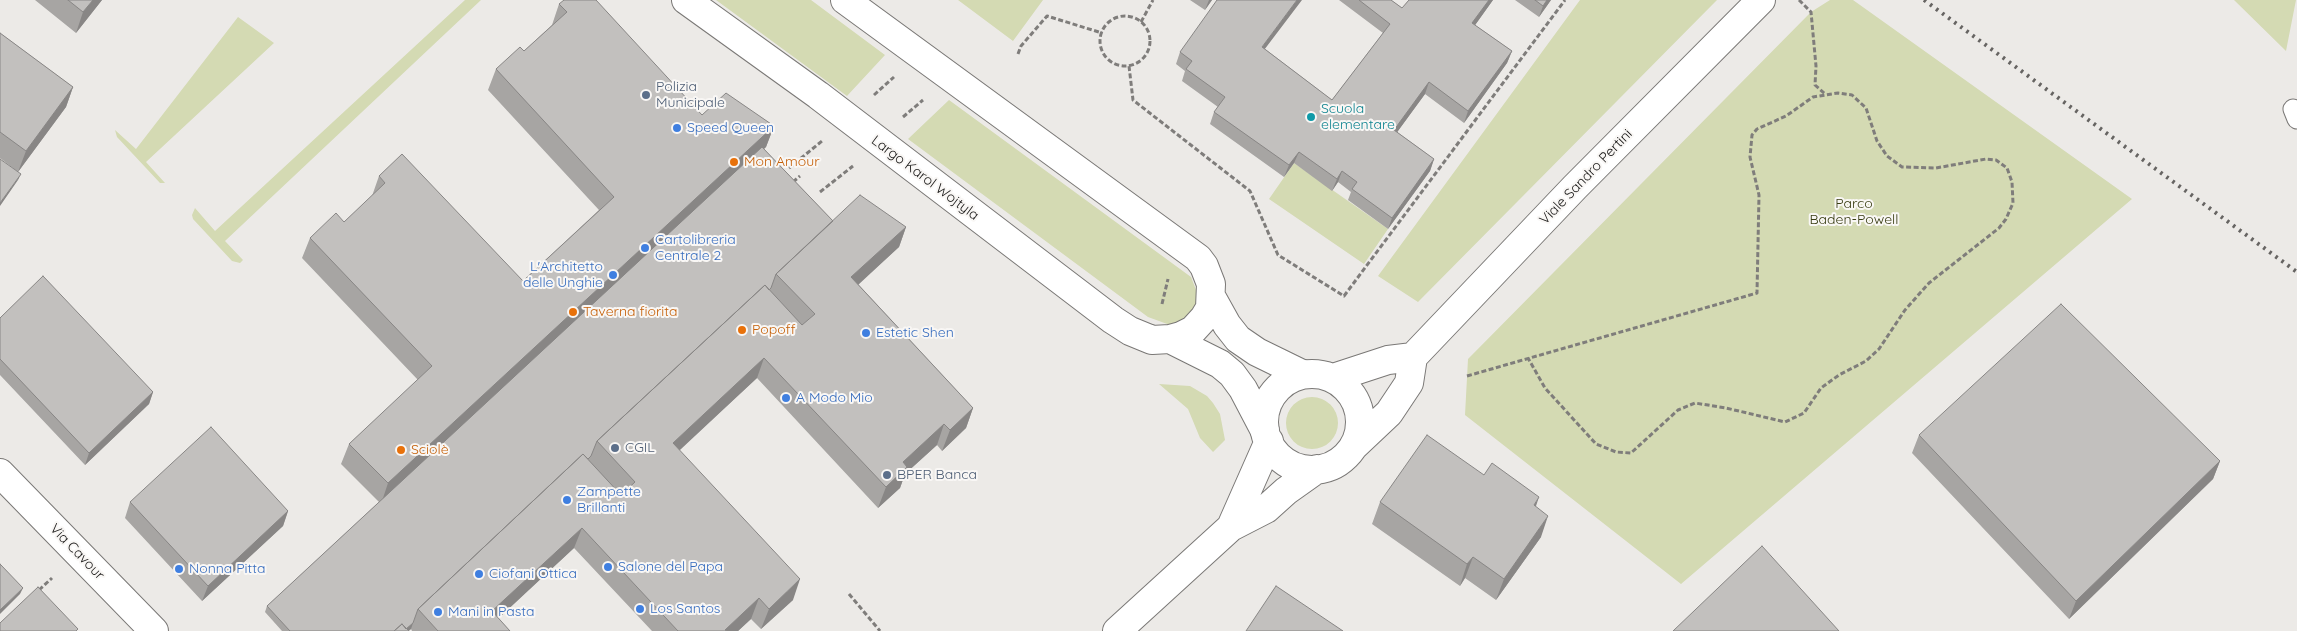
<!DOCTYPE html>
<meta charset="utf-8">
<style>
body{margin:0}
canvas{display:block;background:#eceae7}
</style>
<canvas width="2297" height="631"></canvas>
<script>
const ctx = document.querySelector('canvas').getContext('2d');
ctx.lineJoin = 'round';
function fillPath(path, color) {
  ctx.fillStyle = color;
  ctx.fill(path, 'evenodd');
}
function shape(rows) {
  const path = new Path2D();
  for (const r of rows) {
    if (r.length === 3) {
      path.moveTo(r[0] + r[2], r[1]);
      path.arc(r[0], r[1], r[2], 0, 2 * Math.PI);
      continue;
    }
    path.moveTo(r[0], r[1]);
    for (let i = 2; i < r.length; i += 2) path.lineTo(r[i], r[i + 1]);
  }
  return path;
}
function strokePath(path, color, width, dash) {
  ctx.strokeStyle = color;
  ctx.lineWidth = width;
  ctx.lineCap = dash ? 'butt' : 'round';
  ctx.setLineDash(dash || []);
  ctx.stroke(path);
}
function drawText(font, color, halo, rows, align = 'center') {
  ctx.font = font + ' Quicksand,sans-serif';
  ctx.lineWidth = 4;
  ctx.setLineDash([]);
  ctx.textBaseline = 'middle';
  ctx.strokeStyle = halo;
  ctx.fillStyle = color;
  for (const [text, x, y, turn = 0] of rows) {
    ctx.save();
    ctx.translate(x, y);
    ctx.rotate((+turn || 0) * Math.PI / 180);
    ctx.textAlign = isNaN(turn) ? turn : align;
    if (halo) ctx.strokeText(text, 0, 0);
    ctx.fillText(text, 0, 0);
    ctx.restore();
  }
}
fillPath(shape([
 [465,0,481,0,225,241,243,260,240,263,232,261,193,219,192,215,195,208,215,231],
 [716,0,811,0,885,55,847,96],
 [958,0,1043,0,1013,41],
 [1580,0,1717,0,1418,302,1378,276],
 [1830,0,1853,0,2132,199,1681,584,1465,415,1468,359,1811,12],
 [2234,0,2296,0,2286,51],
 [238,17,274,43,146,162,165,183,160,183,117,137,115,130,136,149],
 [949,100,1191,277,1198,295,1194,311,1187,318,1170,325,1148,317,908,139],
 [1294,163,1388,229,1364,264,1269,199],
 [1159,384,1190,386,1207,396,1213,403,1220,414,1225,440,1213,452,1200,438,1188,409],
 [1312,423,26]
]), '#d4dab3');
const lane = shape([
 [2293,109,2297,119]
]);
const street = shape([
 [686,0,818,95,1113,320,1130,331,1152,340,1170,339,1220,364,1232,374,1243,389,1265,431],
 [845,0,1198,258,1204,266,1211,284,1210,308,1204,318,1193,330,1181,336,1170,339],
 [1212,298,1227,325,1238,339,1257,352,1302,374]
]);
const secondary = shape([
 [1312,422,48],
 [1333,378,1388,360,1413,357],
 [1354,446,1389,413,1409,383,1413,357,1575,187,1761,0],
 [0,473,154,631],
 [1231,527,1269,441],
 [1117,631,1231,527,1266,509,1286,491,1317,469]
]);
strokePath(lane, '#7a7876', 21);
strokePath(street, '#7a7876', 30);
strokePath(secondary, '#7a7876', 30);
strokePath(shape([
 [1799,0,1811,12,1816,66,1815,85,1825,94],
 [1125,41,25],
 [1141,22,1153,0],
 [1018,54,1021,46,1047,16,1102,33],
 [1129,66,1133,100,1250,191,1278,255,1344,296,1565,0],
 [874,95,894,77],
 [903,117,923,100],
 [789,168,822,141],
 [793,182,800,176],
 [820,192,853,166],
 [1162,304,1168,279],
 [1467,376,1757,293,1759,195,1750,157,1752,135,1757,129,1786,116,1813,97,1838,93,1852,95,1866,108,1877,141,1887,156,1902,167,1936,168,1986,159,1996,160,2007,168,2012,182,2013,203,2006,219,1999,228,1929,283,1905,310,1879,349,1866,361,1839,375,1821,388,1804,413,1785,422,1726,408,1695,403,1678,410,1631,453,1616,452,1596,444,1545,388,1528,358],
 [39,590,52,578],
 [849,594,880,631]
]), '#7f7d7b', 3, [5, 2.5]);
strokePath(lane, '#fff', 19);
strokePath(street, '#fff', 28);
strokePath(secondary, '#fff', 28);
strokePath(shape([
 [1924,0,2297,272]
]), '#666462', 4, [2.5, 5]);
fillPath(shape([
 [35,0,102,0,76,33],
 [1190,0,1212,0,1205,10],
 [1339,0,1391,0,1402,8,1409,0,1493,0,1475,25,1512,51,1507,63,1464,123,1425,94,1397,132,1434,159,1430,171,1388,229,1348,200,1351,192,1338,182,1332,191,1294,163,1284,177,1210,124,1214,112,1218,107,1182,81,1185,71,1176,64,1180,52,1265,49,1332,100,1383,33],
 [1515,0,1551,0,1539,17],
 [559,4,702,115,774,126,766,147,764,149,833,221,906,227,899,247,858,284,973,408,966,428,942,451,937,445,905,474,900,488,878,508,757,378,679,450,793,600,761,629,751,619,738,631,652,631,574,548,498,618,510,631,412,631,411,629,409,631,282,631,265,612,267,606,379,502,341,464,349,444,418,380,302,258,310,238,344,222,372,196,379,176,523,281,599,210,488,90,496,69,524,51,552,25],
 [0,33,73,87,66,107,18,172,0,158],
 [0,318,153,392,149,404,85,465,0,375],
 [1919,435,2220,461,2213,479,2069,619,1912,453],
 [1484,475,1536,507,1541,537,1496,600,1465,578,1460,586,1372,524,1380,502],
 [130,502,288,511,283,526,202,601,125,518]
]), '#a7a5a3');
fillPath(shape([
 [93,0,102,0,76,33,83,12],
 [1209,0,1212,0,1205,10],
 [1297,0,1302,0,1258,58,1262,47],
 [1489,0,1493,0,1468,35,1472,23],
 [1547,0,1551,0,1539,17,1543,6],
 [1512,51,1507,63,1464,123,1468,111],
 [1429,82,1425,94,1390,142,1394,130],
 [73,87,66,107,18,172,26,151],
 [774,126,766,147,381,504,388,483],
 [1299,152,1294,163,1284,177,1289,165],
 [1434,159,1430,171,1388,229,1392,218],
 [1342,171,1338,182,1332,191,1337,179],
 [21,174,18,180,0,206,0,203],
 [906,227,899,247,844,298,851,277],
 [764,358,757,378,665,464,673,443],
 [153,392,149,404,85,465,89,453],
 [973,408,966,428,942,451,950,430],
 [944,424,937,445,905,474,900,488,878,508,886,487,903,462],
 [2220,461,2213,479,2069,619,2076,601],
 [1539,497,1532,518,1534,505],
 [288,511,283,526,202,601,208,586],
 [1548,516,1541,537,1496,600,1504,579],
 [582,528,574,548,485,631,492,611],
 [1473,557,1465,578,1460,586,1467,564],
 [800,579,793,600,761,629,769,609],
 [23,588,20,594,0,614,0,610],
 [759,598,751,619,738,631,725,631,725,630],
 [413,623,411,629,408,631,404,631]
]), '#888685');
const building = shape([
 [68,0,93,0,83,12,68,0],
 [564,0,596,0,702,115,726,93,774,126,388,483,349,444,432,366,310,238,336,213,344,222,385,183,379,176,402,154,523,281,614,197,496,69,520,47,524,51,567,12,559,4,564,0],
 [1217,0,1297,0,1262,47,1332,100,1390,24,1359,0,1391,0,1402,8,1409,0,1489,0,1472,23,1512,51,1468,111,1429,82,1394,130,1434,159,1392,218,1352,189,1357,182,1342,171,1337,179,1299,152,1289,165,1214,112,1225,97,1186,69,1192,61,1180,52,1217,0],
 [1535,0,1547,0,1543,6,1535,0],
 [0,33,73,87,26,151,0,132,0,33],
 [762,147,833,221,776,274,771,288,769,290,765,285,597,441,591,456,588,459,583,454,418,609,413,623,406,629,402,624,394,631,290,631,267,606,762,147],
 [0,159,21,174,0,203,0,159],
 [860,195,906,227,851,277,973,408,950,430,944,424,903,462,907,467,886,487,764,358,673,443,800,579,769,609,759,598,725,630,727,631,678,631,582,528,492,611,510,631,438,631,418,609,583,454,621,495,635,482,597,441,765,285,802,325,815,314,776,274,860,195],
 [43,276,153,392,89,453,0,359,0,318,43,276],
 [2061,304,2220,461,2076,601,1919,435,2061,304],
 [211,427,288,511,208,586,130,502,211,427],
 [1427,435,1484,475,1492,463,1539,497,1534,505,1548,516,1504,579,1473,557,1467,564,1380,502,1427,435],
 [1762,546,1839,631,1673,631,1762,546],
 [0,564,23,588,0,610,0,564],
 [1276,586,1343,631,1246,631,1276,586],
 [38,587,78,629,76,631,0,631,0,623,38,587],
 [402,624,409,631,394,631,402,624]
]);
fillPath(building, '#c2c0be');
strokePath(building, '#888685', 1);
for (const [x, y, r, color] of [
 [646,95,5,"#5c6f8a"],
 [1311,117,5,"#0f9aa8"],
 [677,128,5,"#3f7fe0"],
 [734,162,5,"#e8710a"],
 [645,248,5,"#3f7fe0"],
 [613,275,5,"#3f7fe0"],
 [573,312,5,"#e8710a"],
 [742,330,5,"#e8710a"],
 [866,333,5,"#3f7fe0"],
 [786,398,5,"#3f7fe0"],
 [615,448,5,"#5c6f8a"],
 [401,450,5,"#e8710a"],
 [887,475,5,"#5c6f8a"],
 [567,500,5,"#3f7fe0"],
 [608,567,5,"#3f7fe0"],
 [179,569,5,"#3f7fe0"],
 [479,574,5,"#3f7fe0"],
 [640,609,5,"#3f7fe0"],
 [438,612,5,"#3f7fe0"]
]) {
  const dot = new Path2D();
  dot.arc(x, y, r, 0, 2 * Math.PI);
  ctx.fillStyle = color;
  ctx.fill(dot);
  strokePath(dot, '#f9f7f5', 2);
}
drawText('14px', '#4e5e75', '#f9f7f5', [
 ["Polizia",656,87],
 ["Municipale",656,103],
 ["CGIL",625,448],
 ["BPER Banca",897,475]
], 'left');
drawText('14px', '#0d838f', '#f9f7f5', [
 ["Scuola",1321,109],
 ["elementare",1321,125]
], 'left');
drawText('14px', '#366cbe', '#f9f7f5', [
 ["Speed Queen",687,128],
 ["Cartolibreria",655,240],
 ["Centrale 2",655,256],
 ["L'Architetto",603,267,"right"],
 ["delle Unghie",603,283,"right"],
 ["Estetic Shen",876,333],
 ["A Modo Mio",796,398],
 ["Zampette",577,492],
 ["Brillanti",577,508],
 ["Salone del Papa",618,567],
 ["Nonna Pitta",189,569],
 ["Ciofani Ottica",489,574],
 ["Los Santos",650,609],
 ["Mani in Pasta",448,612]
], 'left');
drawText('14px', '#c56008', '#f9f7f5', [
 ["Mon Amour",744,162],
 ["Taverna fiorita",583,312],
 ["Popoff",752,330],
 ["Sciolè",411,450]
], 'left');
drawText('14px', '#181716', '#f9f7f5', [
 ["Viale Sandro Pertini",1586,177,-46],
 ["Largo Karol Wojtyla",925,178,37],
 ["Via Cavour",77,552,46]
]);
drawText('14px', '#383c12', '#f9f7f5', [
 ["Parco",1854,204],
 ["Baden-Powell",1854,220]
]);
</script>
